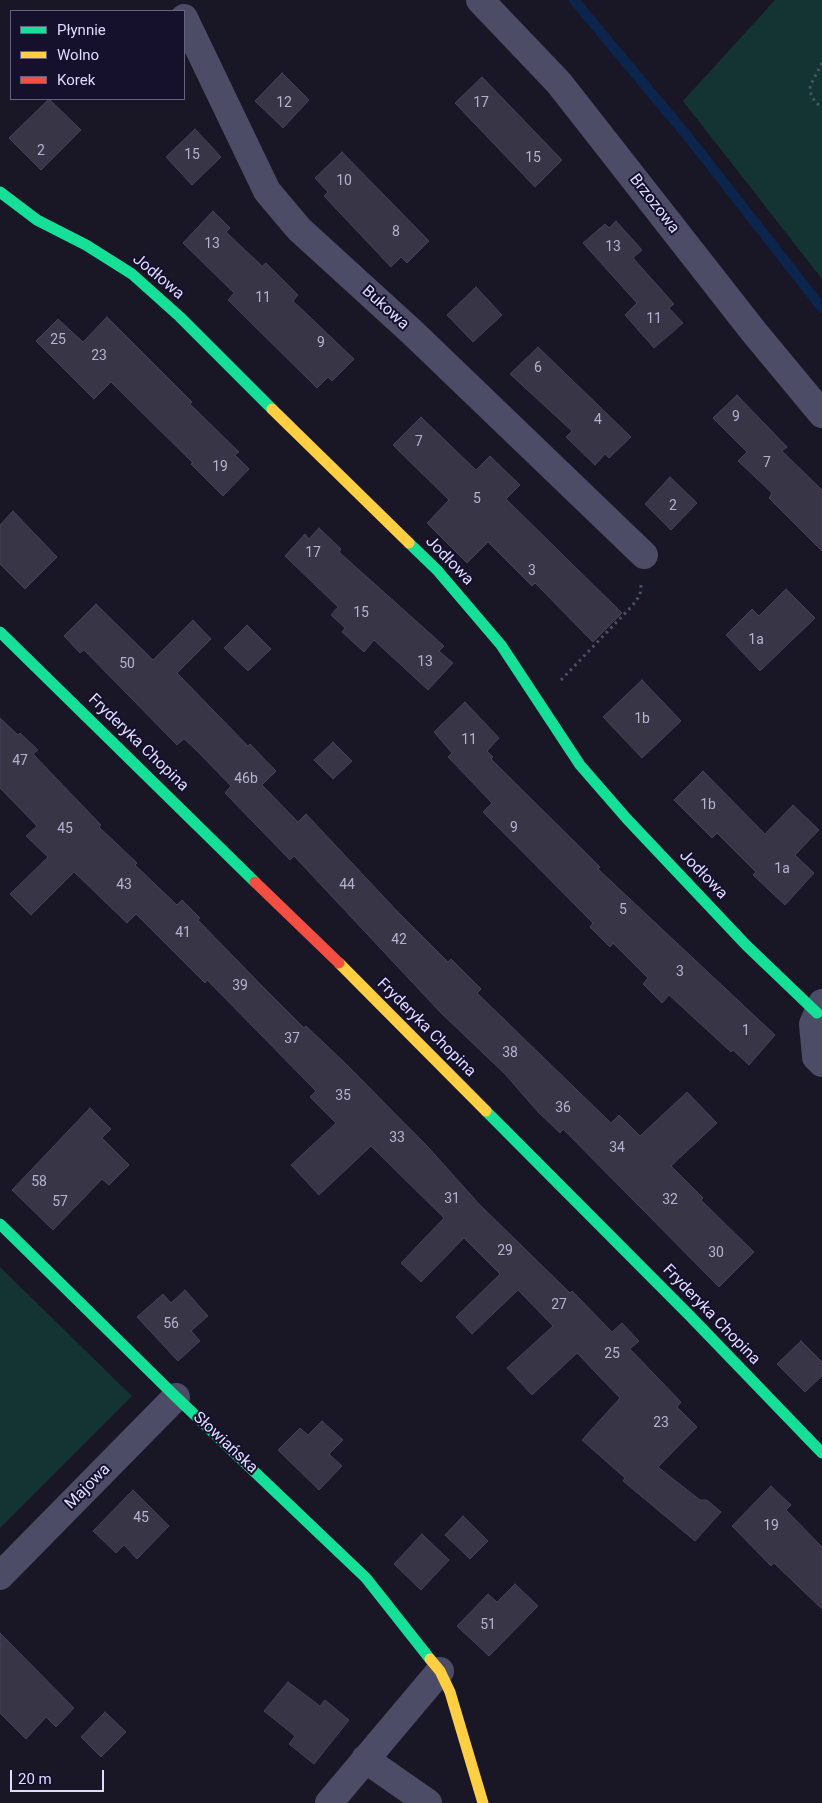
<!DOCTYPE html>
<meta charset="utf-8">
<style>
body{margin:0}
#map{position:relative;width:822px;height:1803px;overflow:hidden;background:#191626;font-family:Roboto,sans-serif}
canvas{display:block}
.legend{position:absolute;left:10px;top:10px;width:175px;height:90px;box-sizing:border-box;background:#15102c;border:1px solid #666280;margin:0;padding:6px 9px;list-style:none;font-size:15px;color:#dfdcff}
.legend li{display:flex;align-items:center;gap:10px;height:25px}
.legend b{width:25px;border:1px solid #666280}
.scale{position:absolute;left:10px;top:1770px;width:94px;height:22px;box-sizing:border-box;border:2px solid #dfdcff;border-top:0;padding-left:6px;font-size:15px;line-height:18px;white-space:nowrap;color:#dfdcff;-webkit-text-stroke:4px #15102c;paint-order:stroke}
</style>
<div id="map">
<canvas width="822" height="1803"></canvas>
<ul class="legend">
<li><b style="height:6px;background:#16e098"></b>Płynnie</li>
<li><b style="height:6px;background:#ffcf43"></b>Wolno</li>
<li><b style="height:6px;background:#f24e42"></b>Korek</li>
</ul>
<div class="scale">20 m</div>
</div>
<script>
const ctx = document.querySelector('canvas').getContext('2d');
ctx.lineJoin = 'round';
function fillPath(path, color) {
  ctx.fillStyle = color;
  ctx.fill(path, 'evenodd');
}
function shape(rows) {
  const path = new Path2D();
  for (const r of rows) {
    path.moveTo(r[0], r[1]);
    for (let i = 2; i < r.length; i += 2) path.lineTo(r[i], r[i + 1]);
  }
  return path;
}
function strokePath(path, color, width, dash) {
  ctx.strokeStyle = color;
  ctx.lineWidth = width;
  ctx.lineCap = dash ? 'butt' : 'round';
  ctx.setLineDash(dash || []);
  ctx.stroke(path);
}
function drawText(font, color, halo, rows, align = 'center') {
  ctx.font = font + ' Roboto,sans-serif';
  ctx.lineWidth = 4;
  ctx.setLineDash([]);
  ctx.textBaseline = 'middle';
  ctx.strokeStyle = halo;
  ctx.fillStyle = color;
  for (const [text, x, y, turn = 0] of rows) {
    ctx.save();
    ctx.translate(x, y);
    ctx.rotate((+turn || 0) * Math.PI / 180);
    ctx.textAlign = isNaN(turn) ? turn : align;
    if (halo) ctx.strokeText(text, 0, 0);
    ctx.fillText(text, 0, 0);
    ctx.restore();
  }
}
fillPath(shape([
 [775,0,822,0,822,279,683,101],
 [0,1267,132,1396,0,1528]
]), '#143333');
strokePath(shape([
 [574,0,689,138,822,308]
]), '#0c254d', 10);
const building = shape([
 [282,73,309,100,283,128,255,101,282,73],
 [482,77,562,160,535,187,455,103,482,77],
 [49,99,81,130,41,170,9,138,49,99],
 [195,129,221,157,192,185,166,157,195,129],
 [342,152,429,241,407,263,401,257,391,267,324,196,328,192,315,178,342,152],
 [213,211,230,228,226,232,262,266,266,263,298,295,293,301,354,359,332,381,328,377,317,388,228,300,234,293,183,243,213,211],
 [616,221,642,250,633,258,674,304,669,308,683,323,654,348,625,315,637,303,583,243,605,224,609,228,616,221],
 [476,287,502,315,473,342,447,315,476,287],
 [107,317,192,402,190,404,239,452,235,455,249,469,223,496,191,464,193,463,111,382,94,399,36,341,58,319,83,342,107,317],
 [538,347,631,437,609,458,605,454,595,465,566,437,572,431,510,374,538,347],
 [737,395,787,447,782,451,822,490,822,551,769,498,772,493,738,461,747,452,713,418,737,395],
 [421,417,476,470,490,456,520,485,506,499,622,613,593,642,535,583,532,586,488,542,467,563,427,523,449,500,393,445,421,417],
 [670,477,697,503,671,530,645,504,670,477],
 [13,511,57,557,25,589,0,564,0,525,13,511],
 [319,528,341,549,339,552,444,646,439,651,453,663,428,690,374,640,364,652,342,632,345,628,331,615,338,607,285,556,305,534,309,539,319,528],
 [786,589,815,618,760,671,726,635,752,609,759,616,786,589],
 [96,604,153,660,193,620,211,639,177,673,248,746,250,744,276,771,262,785,298,822,306,814,397,911,448,962,451,959,481,989,477,993,611,1123,619,1115,640,1136,687,1092,717,1123,671,1166,703,1198,701,1200,754,1252,719,1287,563,1129,560,1133,538,1112,505,1074,441,1013,294,856,290,860,225,793,231,786,194,748,184,739,177,745,84,650,80,653,64,636,96,604],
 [247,625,271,649,248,671,224,648,247,625],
 [642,680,681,721,642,758,603,717,642,680],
 [465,702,499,738,487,751,493,757,491,759,600,867,598,869,775,1035,749,1065,733,1050,731,1052,669,995,662,1003,643,984,648,978,613,943,610,947,590,927,593,923,483,812,492,803,448,757,452,753,434,732,465,702],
 [0,718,18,735,20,733,38,750,33,754,101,825,99,827,137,863,135,865,177,905,182,900,200,918,198,920,266,990,304,1028,306,1026,345,1063,428,1147,479,1204,570,1293,572,1291,612,1332,622,1323,639,1341,630,1349,681,1402,677,1407,697,1427,658,1467,700,1500,707,1500,721,1512,695,1541,623,1481,625,1478,582,1440,620,1398,577,1353,532,1395,507,1368,553,1326,518,1290,472,1334,456,1317,500,1274,464,1238,421,1282,401,1263,444,1218,371,1146,319,1195,291,1165,336,1123,310,1097,316,1091,207,980,205,983,136,914,127,923,74,872,31,915,10,894,48,857,26,836,37,826,0,788,0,718],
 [333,742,352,761,333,779,314,760,333,742],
 [703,771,765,834,793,805,819,830,795,855,814,873,785,905,753,875,756,872,717,833,712,838,674,800,703,771],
 [90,1108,111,1129,102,1138,129,1165,109,1185,102,1179,53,1230,12,1190,90,1108],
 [185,1290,208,1316,191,1331,200,1341,178,1361,137,1317,163,1294,171,1303,185,1290],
 [801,1341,822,1362,822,1376,805,1392,777,1364,801,1341],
 [322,1421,343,1440,329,1454,342,1466,319,1490,278,1450,300,1428,308,1435,322,1421],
 [771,1486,791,1505,786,1510,822,1547,822,1609,774,1563,771,1566,732,1526,771,1486],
 [133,1490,169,1526,137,1559,124,1545,116,1553,93,1531,133,1490],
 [463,1516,488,1541,470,1559,445,1535,463,1516],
 [422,1534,449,1560,421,1590,394,1564,422,1534],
 [515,1584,538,1606,489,1656,457,1626,488,1594,497,1602,515,1584],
 [0,1633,74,1708,56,1727,46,1717,26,1739,0,1713,0,1633],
 [288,1682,320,1706,325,1700,349,1720,314,1764,289,1744,295,1736,264,1711,288,1682],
 [105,1712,126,1732,101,1757,81,1737,105,1712]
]);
fillPath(building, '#383547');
strokePath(building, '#464159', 1);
strokePath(shape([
 [822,63,810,86,811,95,816,103,822,107],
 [561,680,633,605,640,595,641,585]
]), '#475464', 3, [2.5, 4]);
strokePath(shape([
 [480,0,559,83,754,332,822,414],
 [184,18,267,191,299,229,413,333,644,555],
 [822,1003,813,1024,816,1057,822,1063],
 [0,1576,176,1397],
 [365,1759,428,1803],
 [329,1803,440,1671]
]), '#4d4c67', 28);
strokePath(shape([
 [0,192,37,220,86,245,132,274,180,317,272,409],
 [409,543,437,570,501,645,580,765,627,819,746,945,817,1013],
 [0,632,255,882],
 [486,1111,690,1316,822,1453],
 [0,1224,176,1397,366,1578,430,1659]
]), '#16e098', 11);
strokePath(shape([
 [272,409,409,543],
 [339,963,486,1111],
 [430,1659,440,1671,450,1692,483,1803]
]), '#ffcf43', 11);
strokePath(shape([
 [255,882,339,963]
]), '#f24e42', 11);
drawText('14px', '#b5b2d1', null, [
 ["12",284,103],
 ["17",481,103],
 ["2",41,151],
 ["15",192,155],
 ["15",533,158],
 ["10",344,181],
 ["8",396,232],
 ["13",212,244],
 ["13",613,247],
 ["11",263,298],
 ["11",654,319],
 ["25",58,340],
 ["9",321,343],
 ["23",99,356],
 ["6",538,368],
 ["9",736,417],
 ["4",598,420],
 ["7",419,442],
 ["7",767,463],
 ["19",220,467],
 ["5",477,499],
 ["2",673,506],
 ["17",313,553],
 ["3",532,571],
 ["15",361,613],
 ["1a",756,640],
 ["13",425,662],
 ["50",127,664],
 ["1b",642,719],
 ["11",469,740],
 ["47",20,761],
 ["46b",246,779],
 ["1b",708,805],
 ["9",514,828],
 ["45",65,829],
 ["1a",782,869],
 ["43",124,885],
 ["44",347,885],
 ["5",623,910],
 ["41",183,933],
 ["42",399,940],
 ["3",680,972],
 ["39",240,986],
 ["1",746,1031],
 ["37",292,1039],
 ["38",510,1053],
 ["35",343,1096],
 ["36",563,1108],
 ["33",397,1138],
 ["34",617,1148],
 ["58",39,1182],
 ["31",452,1199],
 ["32",670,1200],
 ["57",60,1202],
 ["29",505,1251],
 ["30",716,1253],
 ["27",559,1305],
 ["56",171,1324],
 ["25",612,1354],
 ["23",661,1423],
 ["45",141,1518],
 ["19",771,1526],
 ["51",488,1625]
]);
drawText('16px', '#dfdcff', '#15102c', [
 ["Brzozowa",654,204,52],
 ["Jodłowa",158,277,40],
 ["Bukowa",385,308,42],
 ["Jodłowa",449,561,46],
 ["Fryderyka Chopina",138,743,44],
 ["Jodłowa",703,875,46],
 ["Fryderyka Chopina",426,1028,45],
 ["Fryderyka Chopina",711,1315,46],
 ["Słowiańska",225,1443,43],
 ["Majowa",88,1487,-45]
]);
</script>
